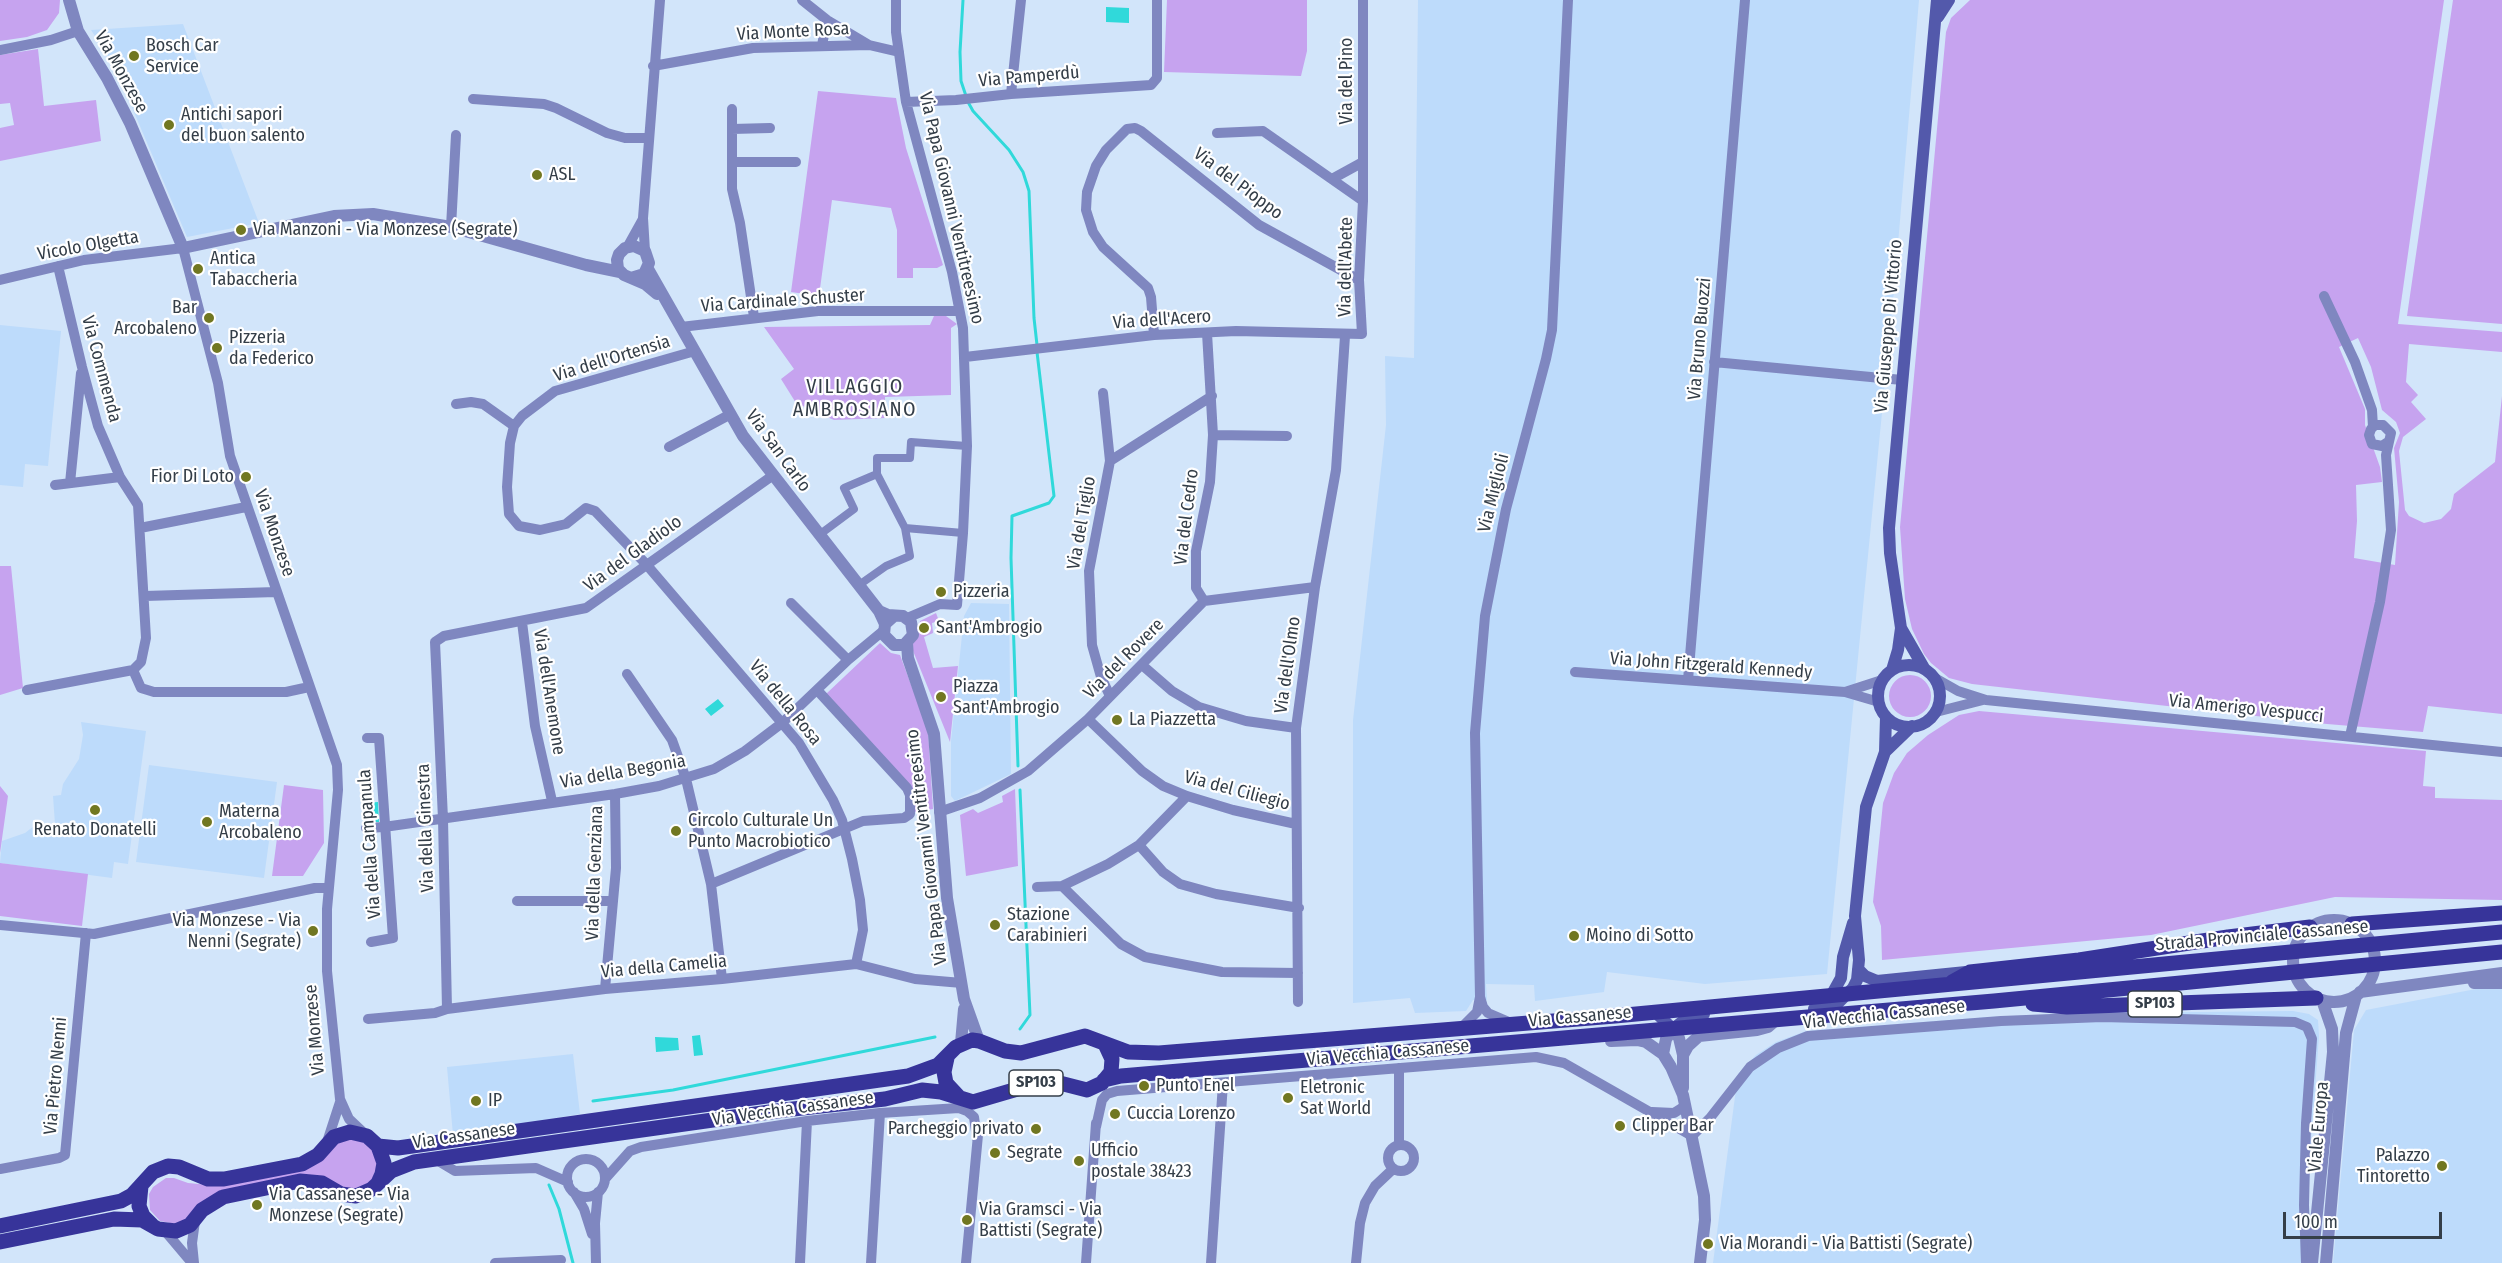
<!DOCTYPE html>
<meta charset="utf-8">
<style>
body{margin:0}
#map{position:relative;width:2502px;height:1263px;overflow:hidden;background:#d2e5fa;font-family:"Fira Sans Condensed",sans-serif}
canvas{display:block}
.scale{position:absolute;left:2283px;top:1212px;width:159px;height:27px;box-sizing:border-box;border:3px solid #343e48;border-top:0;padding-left:8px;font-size:18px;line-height:21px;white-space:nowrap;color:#343e48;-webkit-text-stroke:4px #fff;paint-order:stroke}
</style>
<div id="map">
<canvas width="2502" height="1263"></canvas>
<div class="scale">100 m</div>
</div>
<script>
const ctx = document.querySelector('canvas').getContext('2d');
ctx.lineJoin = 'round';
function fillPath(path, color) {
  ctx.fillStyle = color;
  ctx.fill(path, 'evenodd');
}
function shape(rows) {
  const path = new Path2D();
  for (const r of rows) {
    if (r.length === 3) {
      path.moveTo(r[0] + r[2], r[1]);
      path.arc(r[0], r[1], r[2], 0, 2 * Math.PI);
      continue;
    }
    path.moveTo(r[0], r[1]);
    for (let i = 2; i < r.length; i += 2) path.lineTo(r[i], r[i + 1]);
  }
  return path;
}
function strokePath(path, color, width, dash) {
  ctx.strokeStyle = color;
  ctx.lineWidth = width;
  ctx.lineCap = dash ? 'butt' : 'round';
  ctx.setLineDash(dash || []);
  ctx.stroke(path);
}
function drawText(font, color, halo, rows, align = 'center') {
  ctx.font = font + ' "Fira Sans Condensed",sans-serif';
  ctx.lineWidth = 4.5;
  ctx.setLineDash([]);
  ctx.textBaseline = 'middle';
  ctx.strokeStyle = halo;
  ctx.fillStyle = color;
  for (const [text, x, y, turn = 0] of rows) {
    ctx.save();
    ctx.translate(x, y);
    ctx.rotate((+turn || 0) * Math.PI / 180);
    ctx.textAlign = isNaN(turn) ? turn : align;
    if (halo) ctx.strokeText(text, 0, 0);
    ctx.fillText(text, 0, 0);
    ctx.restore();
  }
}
fillPath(shape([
 [1418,0,1919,0,1894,290,1827,974,1705,984,1607,972,1604,992,1535,1001,1534,985,1486,984,1487,1000,1473,1000,1466,1011,1415,1013,1410,998,1353,1003,1353,720,1386,425,1385,356,1414,358],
 [183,24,259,223,187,237,114,65,91,30],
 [0,325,61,331,48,466,25,464,23,487,0,485],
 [971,603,1009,604,1011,774,955,801,951,796,951,741,964,616],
 [81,722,146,731,128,864,114,862,112,878,0,863,2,841,25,833,34,826,55,824,53,796,61,795,63,784,79,759,83,735],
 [149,765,277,782,264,878,136,862],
 [2502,984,2502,1263,2333,1263,2354,1030,2366,1010],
 [2293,1011,2309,1014,2318,1020,2319,1036,2302,1263,1713,1263,1738,1074,1756,1055,1776,1042,1806,1031,1987,1017,2100,1013],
 [573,1054,580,1114,453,1135,447,1067]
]), '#bddbfb');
fillPath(shape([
 [0,0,60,0,59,13,47,30,27,37,0,41],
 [1167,0,1307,0,1307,51,1301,76,1164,72],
 [1970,0,2444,0,2398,324,2502,332,2502,352,2409,344,2406,382,2418,395,2411,402,2426,419,2403,437,2399,451,2405,510,2409,516,2424,523,2441,519,2451,509,2454,494,2495,462,2502,396,2502,714,2428,706,2423,732,2327,724,1972,684,1949,678,1931,663,1924,654,1912,629,1905,599,1900,527,1946,32,1951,18],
 [2358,338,2371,367,2382,410,2396,422,2400,433,2394,448,2399,502,2395,565,2354,558,2357,521,2356,485,2382,482,2380,467,2365,425,2365,409,2339,347],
 [2453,0,2502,0,2502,324,2407,316],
 [38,49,44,106,96,100,101,141,0,161,0,128,14,125,10,103,0,104,0,55],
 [818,91,896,98,906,148,943,265,937,268,913,268,913,278,897,278,897,230,891,208,832,200,819,296,791,292],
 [934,316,946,316,957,324,951,328,951,395,885,397,885,418,834,420,796,403,781,379,794,369,764,327,930,325],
 [0,566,11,566,23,688,0,695],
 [936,613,939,621,932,623,933,633,924,637,933,668,958,666,950,742,911,646,918,637,920,621],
 [880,643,891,653,900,655,928,730,933,809,915,812,914,795,826,694],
 [1910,696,21],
 [1979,711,2426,751,2423,786,2435,787,2435,798,2502,800,2502,900,2335,897,2151,935,1882,960,1881,926,1873,902,1883,803,1894,773,1907,753,1928,735,1959,715],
 [284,785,323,790,324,843,303,876,272,876],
 [0,786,8,796,0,853],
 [1015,789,1018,866,966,876,960,815,973,809,978,813,1003,802,1002,796],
 [0,863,88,874,82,926,0,916],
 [346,1139,361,1140,371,1147,378,1164,371,1182,354,1191,293,1177,175,1224,160,1221,150,1210,149,1194,153,1187,166,1178,174,1178,188,1183,209,1185,259,1175]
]), '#c6a3ef');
fillPath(shape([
 [1106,7,1129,8,1129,23,1106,22],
 [718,699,724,706,711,716,705,709],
 [378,802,379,822,363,822,362,803],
 [700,1035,703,1055,694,1056,692,1036],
 [655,1037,678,1038,679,1050,656,1052]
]), '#30d9da');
strokePath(shape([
 [963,0,960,52,961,81,966,96],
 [968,102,973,111,1009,150,1023,172,1029,191,1034,318,1037,345],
 [1018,766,1011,558,1012,516,1049,503,1054,496,1037,352],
 [1020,790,1030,1015,1020,1029],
 [593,1101,673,1090,935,1037],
 [549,1185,559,1209,573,1263]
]), '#30d9da', 3);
strokePath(shape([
 [877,474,877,458,910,458,911,442,967,446],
 [819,535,854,509,844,488,877,474,905,528,963,533],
 [859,585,886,566,910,556,905,528]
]), '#7f87c0', 8);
strokePath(shape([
 [802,0,827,20,869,45],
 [896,0,896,32,906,102,952,272,963,328,967,446,963,533,957,605,940,604,907,618],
 [822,45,827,20],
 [0,50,51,40,78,31],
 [653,66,753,48,869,45,899,52],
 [1011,94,1021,0],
 [473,99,544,104,556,108,607,133,625,138,648,138],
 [906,102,956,100,1011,94,1151,85,1157,78,1157,0],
 [732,109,732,189,740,223,754,317],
 [732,129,770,128],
 [1217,133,1263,131,1363,201],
 [732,162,796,162],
 [1332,179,1363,162],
 [451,227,456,135],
 [628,246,643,219],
 [645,251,643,218,660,0],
 [0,280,84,260,183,248,218,383,230,456,337,765,338,790,327,909,327,971,340,1099,349,1119,367,1136],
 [2324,296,2355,362,2372,410,2373,427],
 [681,327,818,311,959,311],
 [1154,335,1151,297,1148,288,1103,247,1093,232,1086,210,1087,192,1096,166,1106,150,1127,129,1135,128,1141,131,1259,225,1359,280],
 [695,351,555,391,522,416,514,426,510,443,507,487,509,514,519,526,540,530,566,524,586,508,595,511,646,564,799,743,833,800,842,820,852,859,860,900,863,930,856,964],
 [965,357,1154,335,1236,331,1362,334,1359,280,1363,201,1363,0],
 [1714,362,1902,380],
 [1103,393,1110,461],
 [456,404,471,402,483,404,514,426],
 [1213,435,1287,436],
 [669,447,729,415],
 [70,483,81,373],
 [55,485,120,477],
 [140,528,246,507],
 [145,596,276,592],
 [1204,601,1196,588,1196,551,1210,482,1213,435,1207,333],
 [791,603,848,660],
 [522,622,535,726,552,801],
 [1142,665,1172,691,1199,707,1246,721,1296,728],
 [133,670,141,688,154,692,286,692,309,687],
 [1575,672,1845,692,1879,702],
 [627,674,672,740,686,779,711,884,722,979],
 [1935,678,1958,691,1986,700,2502,752],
 [1688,680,1745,0],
 [27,690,133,670,141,662,146,638,138,505,120,477,98,426,82,367,58,266],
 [1845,692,1882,680],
 [1110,696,1101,677,1092,645,1089,571,1110,461,1212,396],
 [1936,712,1983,700],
 [1088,719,1142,771,1163,786,1187,796,1233,810,1296,824],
 [2350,736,2380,602,2391,530,2386,455,2391,433,2383,425,2375,425,2371,429,2369,435,2372,444,2382,446,2388,442],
 [367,738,379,738,393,938,371,942],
 [939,812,980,798,1028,771,1088,719,1204,601,1315,587],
 [366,828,384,827,615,794,659,786,714,769,745,751,782,723,848,660,883,631],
 [1139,845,1163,872,1180,884,1216,894,1299,908],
 [711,884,863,821,904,818,910,814,910,795,907,788,818,691],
 [1062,886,1121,944,1145,957,1222,972,1298,973],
 [1037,887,1062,886,1108,864,1139,845,1187,796],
 [517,901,613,901],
 [0,925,94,934,315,888,329,888],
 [605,989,616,868,615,794],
 [1480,997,1483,1007,1488,1013,1509,1022],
 [1298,1002,1296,728,1315,587,1336,470,1345,336],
 [447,1009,443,819,435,642,444,636,586,608,772,476],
 [368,1019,435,1013,447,1009,605,989,722,979,856,964,915,979,962,983],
 [1462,1027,1477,1012,1480,997,1475,733,1485,616,1506,509,1546,359,1552,330,1568,0],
 [1652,1112,1674,1113,1685,1106],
 [1096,1127,1102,1100,1107,1094,1117,1091,1536,1057,1564,1063,1692,1136,1710,1118,1750,1067,1778,1048,1808,1036,2001,1021,2102,1017,2295,1022,2307,1027,2312,1039,2306,1123,2304,1205,2306,1263],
 [327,1142,340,1102],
 [1401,1158,13],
 [1399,1145,1399,1068],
 [435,1159,455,1171,536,1168,568,1182],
 [586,1178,19],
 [0,1169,59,1158,65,1155,86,933],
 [605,1179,630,1151,641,1147,807,1121,880,1113,959,1108,967,1111,974,1117,977,1139],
 [574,1192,584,1209,592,1234],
 [165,1231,192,1263],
 [194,1263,192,1243,195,1221],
 [495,1263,561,1260],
 [596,1263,595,1223,598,1192],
 [800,1263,807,1121],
 [871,1263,880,1113],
 [966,1263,978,1135],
 [1086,1263,1096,1123],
 [1211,1263,1223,1083],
 [1356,1263,1360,1223,1365,1203,1375,1186,1393,1169]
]), '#7f87c0', 10);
strokePath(shape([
 [69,0,78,31,107,78,130,123,183,248,334,216,373,214,451,227,586,265,620,272],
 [648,269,743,436,879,611,885,624],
 [631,278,644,274,649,263,645,251,634,246,625,248,619,254,617,260,618,269,624,275,645,284,657,294],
 [879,611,888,615,903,616,911,622,913,635,904,645,894,645,884,635,885,624,894,616],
 [907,643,908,658,934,734,947,898,964,999,979,1041],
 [2334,961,41],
 [2474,983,2502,983],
 [2360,992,2502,973],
 [1611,1041,1637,1040,1646,1042,1663,1054,1671,1067,1683,1095,1704,1196,1705,1220,1700,1263],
 [961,1043,964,1009],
 [1663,1054,1666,1039,1673,1029,1679,1038,1683,1055,1683,1088],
 [1683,1055,1688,1046,1699,1036,1757,1030,1768,1027,1776,1020],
 [2312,1263,2333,1052,2332,1029,2322,1000],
 [2326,1263,2346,1033,2356,996]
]), '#7f87c0', 12);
strokePath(shape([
 [1938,17,1949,0],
 [1901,628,1924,668],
 [1909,696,31],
 [1892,670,1898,650,1901,628,1890,553,1889,528,1937,0],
 [1885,752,1912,726],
 [1858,969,1865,976,1877,981,1966,972],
 [1831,996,1841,978,1843,957,1853,923],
 [1814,1009,1836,1005,1853,988,1857,980,1859,960,1855,916,1866,807,1885,752,1886,717],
 [1655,1012,1673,1029,1687,1018,1704,1014]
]), '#5359ab', 12);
strokePath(shape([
 [2352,924,2502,913],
 [1952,982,1970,972,2079,960,2228,937,2310,927],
 [2033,1004,2067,1007,2316,998],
 [947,1058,944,1072,946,1083,959,1097],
 [1104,1080,1121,1076,1994,1001,2502,952],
 [378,1146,398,1148,908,1076,938,1065,956,1047,972,1040,979,1041,1005,1051,1021,1053,1085,1036,1128,1052,1159,1053,1615,1016,2502,932],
 [141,1186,139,1206,143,1216,152,1225],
 [0,1226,121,1201,132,1195,153,1172,168,1166,179,1167,208,1179,224,1179,302,1164,318,1155,334,1137,350,1132,367,1136,378,1146,384,1163,382,1174,378,1183],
 [0,1242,114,1219,142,1220,158,1229,176,1231,190,1225,202,1210,223,1197,300,1181,322,1183,341,1194,356,1196,372,1189,391,1171,414,1162,784,1110,885,1099,922,1090,941,1092,973,1102,1048,1080,1087,1090,1102,1083,1111,1072,1112,1059,1105,1044]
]), '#37349a', 15);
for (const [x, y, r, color] of [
 [134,56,6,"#717721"],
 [169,125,6,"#717721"],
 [537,175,6,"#717721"],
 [241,230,6,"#717721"],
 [198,269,6,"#717721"],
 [209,318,6,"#717721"],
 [217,348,6,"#717721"],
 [246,477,6,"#717721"],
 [941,592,6,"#717721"],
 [924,628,6,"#717721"],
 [941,697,6,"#717721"],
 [1117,720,6,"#717721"],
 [95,810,6,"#717721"],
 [207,822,6,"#717721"],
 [676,831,6,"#717721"],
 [995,925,6,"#717721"],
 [313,931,6,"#717721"],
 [1574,936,6,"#717721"],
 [1144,1086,6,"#717721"],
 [1288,1098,6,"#717721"],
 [476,1101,6,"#717721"],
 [1115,1114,6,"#717721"],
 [1620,1126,6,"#717721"],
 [1036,1129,6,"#717721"],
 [995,1153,6,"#717721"],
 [1079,1161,6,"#717721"],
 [2442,1166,6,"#717721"],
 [257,1205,6,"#717721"],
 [967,1220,6,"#717721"],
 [1708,1244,6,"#717721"]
]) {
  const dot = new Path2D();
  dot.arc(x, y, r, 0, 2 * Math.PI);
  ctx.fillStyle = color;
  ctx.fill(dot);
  strokePath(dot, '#fff', 2);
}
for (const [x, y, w] of [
 [2155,1004,54],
 [1036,1083,54]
]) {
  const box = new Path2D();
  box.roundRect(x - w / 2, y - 13, w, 26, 4.5);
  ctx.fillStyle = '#fff';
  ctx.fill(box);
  strokePath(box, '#343e48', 1.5);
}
drawText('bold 16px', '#343e48', null, [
 ["SP103",2155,1004],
 ["SP103",1036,1083]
]);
drawText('18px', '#343e48', '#fff', [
 ["Via Monte Rosa",793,32,-3],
 ["Via Monzese",121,72,61],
 ["Via Pamperdù",1029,77,-5],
 ["Via del Pino",1347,81,-90],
 ["Via del Pioppo",1238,184,37],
 ["Via Papa Giovanni Ventitreesimo",951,208,77],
 ["Vicolo Olgetta",88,246,-10],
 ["Via dell'Abete",1346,267,-89],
 ["Via Cardinale Schuster",783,301,-4],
 ["Via dell'Acero",1162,320,-4],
 ["Via Giuseppe Di Vittorio",1889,326,-85],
 ["Via Bruno Buozzi",1700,339,-85],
 ["Via dell'Ortensia",612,359,-17],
 ["Via Commenda",101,369,75],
 ["Via San Carlo",778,451,54],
 ["Via Miglioli",1494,493,-76],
 ["Via del Cedro",1187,517,-83],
 ["Via del Tiglio",1082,523,-80],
 ["Via Monzese",274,533,71],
 ["Via del Gladiolo",633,554,-36],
 ["Via del Rovere",1124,659,-45],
 ["Via dell'Olmo",1288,665,-82],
 ["Via John Fitzgerald Kennedy",1711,666,4],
 ["Via dell'Anemone",549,692,81],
 ["Via della Rosa",785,703,51],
 ["Via Amerigo Vespucci",2246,709,6],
 ["Via della Begonia",623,772,-10],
 ["Via del Ciliegio",1237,791,15],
 ["Via della Ginestra",426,828,-92],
 ["Via della Campanula",370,844,-94],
 ["Via Papa Giovanni Ventitreesimo",927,847,-97],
 ["Via della Genziana",595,873,-88],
 ["Strada Provinciale Cassanese",2262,936,-5],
 ["Via della Camelia",664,967,-5],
 ["Via Vecchia Cassanese",1884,1015,-6],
 ["Via Cassanese",1580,1017,-5],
 ["Via Monzese",315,1030,-95],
 ["Via Vecchia Cassanese",1388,1053,-5],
 ["Via Pietro Nenni",56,1076,-85],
 ["Via Vecchia Cassanese",793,1109,-8],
 ["Viale Europa",2319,1127,-85],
 ["Via Cassanese",464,1136,-8]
]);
drawText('18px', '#343e48', '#fff', [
 ["Bosch Car",146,46],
 ["Service",146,67],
 ["Antichi sapori",181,115],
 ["del buon salento",181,136],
 ["ASL",549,175],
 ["Via Manzoni - Via Monzese (Segrate)",253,230],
 ["Antica",210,259],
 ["Tabaccheria",210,280],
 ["Bar",197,308,"right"],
 ["Arcobaleno",197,329,"right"],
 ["Pizzeria",229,338],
 ["da Federico",229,359],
 ["Fior Di Loto",234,477,"right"],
 ["Pizzeria",953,592],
 ["Sant'Ambrogio",936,628],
 ["Piazza",953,687],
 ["Sant'Ambrogio",953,708],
 ["La Piazzetta",1129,720],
 ["Materna",219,812],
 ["Arcobaleno",219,833],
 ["Circolo Culturale Un",688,821],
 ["Punto Macrobiotico",688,842],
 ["Renato Donatelli",95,830,"center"],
 ["Stazione",1007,915],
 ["Carabinieri",1007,936],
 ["Via Monzese - Via",301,921,"right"],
 ["Nenni (Segrate)",301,942,"right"],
 ["Moino di Sotto",1586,936],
 ["Punto Enel",1156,1086],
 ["Eletronic",1300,1088],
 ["Sat World",1300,1109],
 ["IP",488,1101],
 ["Cuccia Lorenzo",1127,1114],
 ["Clipper Bar",1632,1126],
 ["Parcheggio privato",1024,1129,"right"],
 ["Ufficio",1091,1151],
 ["postale 38423",1091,1172],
 ["Segrate",1007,1153],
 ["Palazzo",2430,1156,"right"],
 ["Tintoretto",2430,1177,"right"],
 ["Via Cassanese - Via",269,1195],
 ["Monzese (Segrate)",269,1216],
 ["Via Gramsci - Via",979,1210],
 ["Battisti (Segrate)",979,1231],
 ["Via Morandi - Via Battisti (Segrate)",1720,1244]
], 'left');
ctx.letterSpacing = '1.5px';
drawText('20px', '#343e48', '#fff', [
 ["VILLAGGIO",855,387],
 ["AMBROSIANO",855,410]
]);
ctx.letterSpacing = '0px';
</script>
